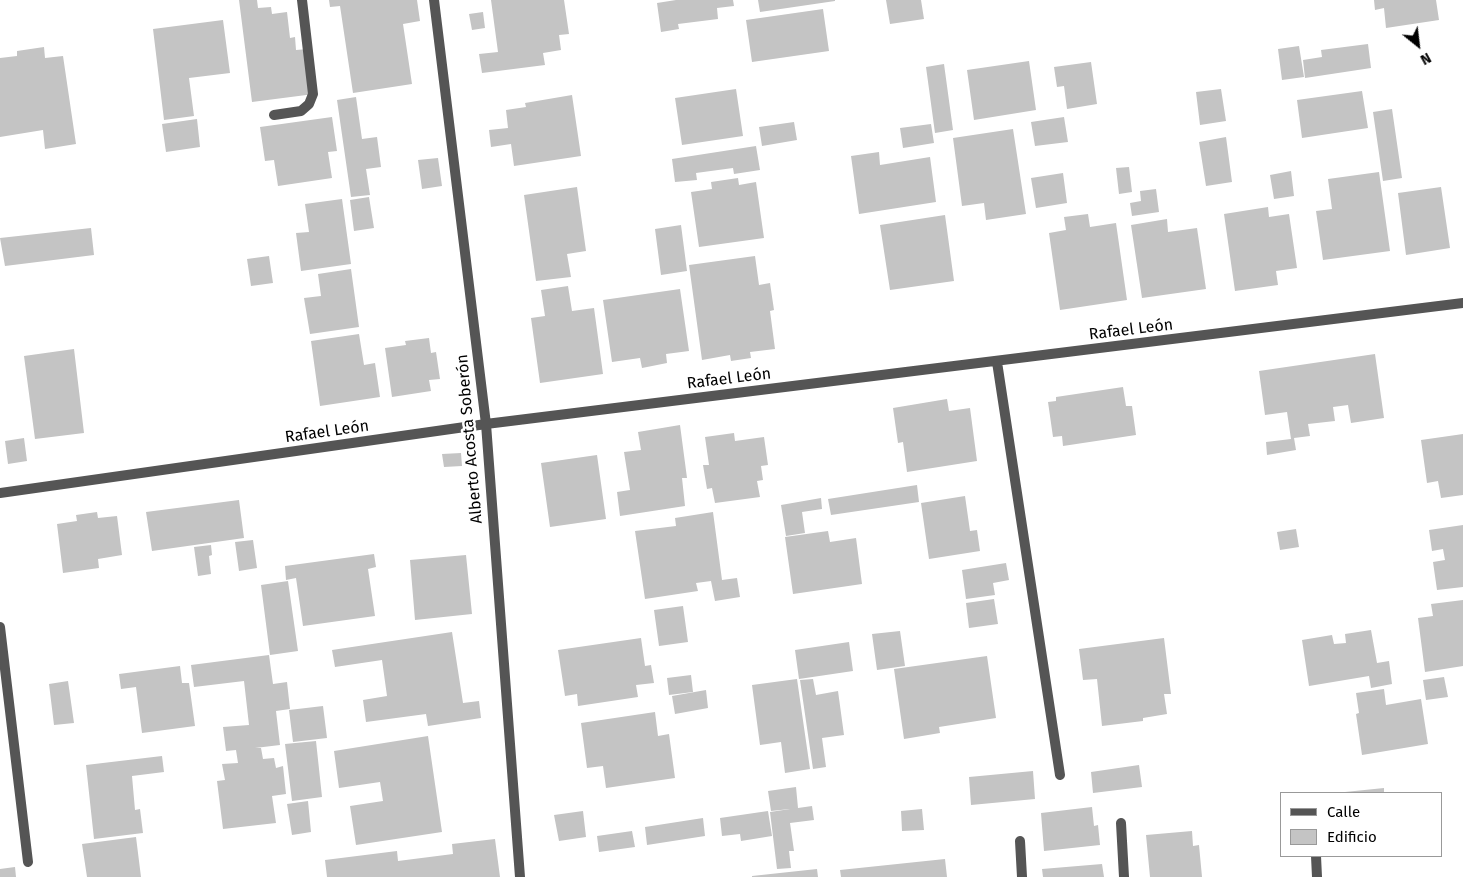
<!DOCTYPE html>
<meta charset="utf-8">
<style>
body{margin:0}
#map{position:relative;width:1463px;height:877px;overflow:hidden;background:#fff;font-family:"Fira Sans",sans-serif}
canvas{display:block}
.legend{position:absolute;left:1280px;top:792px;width:162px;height:65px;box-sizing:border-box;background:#fff;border:1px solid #999;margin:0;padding:6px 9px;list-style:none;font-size:15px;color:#000}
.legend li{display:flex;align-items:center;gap:10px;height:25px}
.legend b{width:25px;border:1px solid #999}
.north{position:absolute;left:1393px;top:20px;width:50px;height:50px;-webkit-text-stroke:4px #fff;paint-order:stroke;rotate:151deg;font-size:14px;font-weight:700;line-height:20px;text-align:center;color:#000}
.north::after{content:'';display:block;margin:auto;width:18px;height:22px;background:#000;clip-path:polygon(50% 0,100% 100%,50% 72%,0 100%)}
</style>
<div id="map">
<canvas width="1463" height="877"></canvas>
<ul class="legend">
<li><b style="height:6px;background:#555"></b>Calle</li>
<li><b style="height:14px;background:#c4c4c4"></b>Edificio</li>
</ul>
<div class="north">N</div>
</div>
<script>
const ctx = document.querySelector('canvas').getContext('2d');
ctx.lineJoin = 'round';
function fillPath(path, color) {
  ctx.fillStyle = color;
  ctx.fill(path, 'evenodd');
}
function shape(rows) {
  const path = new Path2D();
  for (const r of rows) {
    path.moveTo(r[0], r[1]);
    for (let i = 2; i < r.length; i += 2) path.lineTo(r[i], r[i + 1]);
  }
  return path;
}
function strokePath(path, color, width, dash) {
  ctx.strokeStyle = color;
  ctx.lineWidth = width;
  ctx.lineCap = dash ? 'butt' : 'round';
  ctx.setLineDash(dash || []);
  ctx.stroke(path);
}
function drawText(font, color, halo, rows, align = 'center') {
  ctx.font = font + ' "Fira Sans",sans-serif';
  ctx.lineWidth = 5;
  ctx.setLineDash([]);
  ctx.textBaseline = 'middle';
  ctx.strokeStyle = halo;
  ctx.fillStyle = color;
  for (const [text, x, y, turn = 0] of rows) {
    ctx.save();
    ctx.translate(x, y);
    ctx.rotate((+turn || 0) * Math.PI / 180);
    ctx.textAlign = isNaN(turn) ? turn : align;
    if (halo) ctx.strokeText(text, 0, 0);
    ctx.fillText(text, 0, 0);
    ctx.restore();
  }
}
fillPath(shape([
 [239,0,257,0,258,8,271,7,272,14,287,12,290,38,295,37,296,50,308,49,314,94,252,102],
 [329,0,417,0,420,21,403,24,412,84,353,93,340,6,330,7],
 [491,0,564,0,569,34,559,35,561,50,543,53,545,65,482,73,479,54,498,52],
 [676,0,733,0,734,6,717,8,718,19,678,24,679,29,661,32,657,3],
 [758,0,835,0,835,1,760,12],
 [886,0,921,0,924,19,890,24],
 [1374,0,1436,0,1439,20,1386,28,1384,8,1375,10],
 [823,9,829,51,752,62,746,20],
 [483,12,485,28,472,30,469,14],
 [223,20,230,73,189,78,194,116,164,120,153,29],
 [1368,44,1371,68,1305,78,1303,60,1322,57,1321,50],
 [1299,46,1304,77,1282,80,1278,49],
 [44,47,45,58,63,56,76,144,45,149,43,130,0,137,0,58,17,56,17,51],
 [1029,61,1036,110,974,120,967,70],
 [1091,62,1097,104,1067,109,1064,86,1057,87,1054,67],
 [944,64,953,130,935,133,926,67],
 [736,89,743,136,682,145,675,98],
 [1221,89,1226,121,1200,125,1196,92],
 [1362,91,1368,128,1302,138,1297,100],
 [572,95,581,156,514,166,511,144,491,147,489,130,508,128,506,110,526,107,525,103],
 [356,97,362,139,377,137,381,167,366,169,370,195,351,197,337,100],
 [1392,109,1402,178,1383,181,1373,112],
 [332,117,337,151,328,152,332,178,278,186,274,160,265,161,260,127],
 [1064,117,1068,142,1035,146,1031,122],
 [197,119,200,147,166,152,162,124],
 [794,122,797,140,762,146,759,127],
 [931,124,934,143,903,148,900,128],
 [1013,129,1026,214,986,220,984,203,962,206,953,138],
 [1226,137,1232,182,1206,186,1199,142],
 [756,146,760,170,734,174,733,168,696,173,697,180,675,182,672,159],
 [879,152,880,165,930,157,936,202,859,214,851,156],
 [438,158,442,186,422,189,418,160],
 [1129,167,1132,192,1119,194,1116,168],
 [1291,171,1294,196,1274,199,1270,175],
 [1379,172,1390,251,1323,260,1316,211,1332,209,1328,179],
 [1063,173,1067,203,1036,208,1031,178],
 [738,178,739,185,756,182,764,238,699,247,691,192,712,189,711,182],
 [577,187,586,251,567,254,571,277,536,281,524,195],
 [1441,187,1450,248,1406,255,1398,193],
 [1156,189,1159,212,1132,216,1130,203,1141,201,1140,191],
 [369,197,374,228,354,231,350,200],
 [342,199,351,264,301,271,296,233,309,232,305,204],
 [1268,207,1269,217,1289,214,1297,268,1276,271,1278,285,1235,291,1224,214],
 [1088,214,1090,227,1116,223,1127,300,1060,310,1049,233,1066,230,1064,217],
 [945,215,954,281,890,290,880,225],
 [1167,219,1168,232,1197,228,1206,289,1142,298,1131,225],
 [681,225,687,271,661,275,655,229],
 [91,228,94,255,5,266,0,238],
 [269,256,273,283,251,286,247,259],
 [755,256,759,285,770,283,774,310,770,311,775,349,750,352,751,358,731,361,730,355,702,360,689,265],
 [351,269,359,327,310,334,304,298,321,296,318,274],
 [568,286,572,311,594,308,603,374,540,383,531,318,545,316,541,290],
 [680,289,689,351,666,354,667,363,642,368,640,358,612,362,603,300],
 [359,334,364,365,375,363,380,397,320,406,311,341],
 [429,338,431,353,436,352,440,379,429,380,431,391,392,397,385,348,406,345,405,341],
 [74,349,84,433,35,439,24,356],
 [1375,354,1384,418,1351,423,1348,405,1333,407,1335,421,1308,424,1310,436,1294,438,1296,450,1267,455,1266,442,1291,439,1287,412,1265,415,1259,371],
 [1123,387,1126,406,1132,406,1136,435,1063,446,1062,436,1053,437,1048,402,1056,401,1056,397],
 [947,399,949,411,970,408,977,461,907,472,903,442,898,443,893,408],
 [680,425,687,478,682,478,685,506,620,516,617,492,630,490,624,452,641,450,638,432],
 [734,433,735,441,764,437,768,465,761,466,763,480,757,481,760,497,715,503,712,488,707,489,703,465,709,465,705,437],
 [1463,434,1463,495,1441,498,1438,481,1427,483,1421,440],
 [24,438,27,461,8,464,5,441],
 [461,453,462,466,444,467,442,454],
 [597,455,606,519,550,527,541,463],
 [917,485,919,502,831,515,828,499],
 [965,496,970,531,977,530,980,551,929,559,921,503],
 [821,498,822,509,802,512,805,533,786,536,781,505],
 [239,500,244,538,152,551,146,512],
 [97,512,98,518,117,516,122,555,98,559,99,568,63,573,57,524,77,521,76,515],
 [713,512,722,580,737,578,740,597,715,601,711,581,696,583,698,591,645,599,635,531,676,526,675,518],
 [1463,525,1463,587,1437,590,1433,562,1445,560,1443,549,1432,551,1429,530],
 [1296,529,1299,547,1280,550,1277,532],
 [828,531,830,542,856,538,862,584,793,594,785,537],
 [253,540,257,568,239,571,235,542],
 [211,545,212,555,209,556,211,574,198,576,194,547],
 [374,554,376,567,368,569,375,616,303,626,296,578,286,580,285,566],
 [466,555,472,614,415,620,410,560],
 [1006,563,1009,580,993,583,995,595,966,599,962,570],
 [288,581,298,651,270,655,261,585],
 [994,599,998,624,969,628,966,603],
 [1463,600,1463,666,1425,672,1418,618,1433,616,1431,604],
 [683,606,688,642,659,646,654,610],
 [1371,630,1377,663,1389,661,1392,684,1371,688,1369,676,1309,686,1302,640,1332,635,1334,644,1346,643,1345,634],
 [900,631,905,666,877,670,872,634],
 [452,632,463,703,479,701,481,718,428,726,426,714,366,722,363,700,387,696,382,660,335,667,332,650],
 [641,638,645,666,651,665,654,683,636,685,638,697,578,706,577,694,565,696,558,650],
 [1164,638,1171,694,1164,694,1167,714,1143,718,1143,721,1102,726,1097,679,1083,680,1079,649],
 [849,642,853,671,799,679,795,650],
 [269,655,273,684,287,682,290,709,276,711,280,745,255,748,261,748,263,759,274,758,276,768,283,766,286,794,272,796,276,823,223,829,217,781,225,780,222,764,238,763,236,750,226,751,223,727,249,725,244,681,194,687,191,665],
 [987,656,996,718,939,727,940,733,904,739,894,669],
 [180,666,182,683,189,683,195,726,142,733,136,687,121,689,119,674],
 [691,675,693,692,669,695,667,678],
 [1444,677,1448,697,1426,700,1423,680],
 [797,679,810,769,785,773,781,742,760,745,752,685],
 [813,679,816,695,838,691,844,735,822,738,826,767,813,769,800,680],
 [68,681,74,723,54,725,49,684],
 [1384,689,1386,705,1421,699,1428,744,1362,755,1356,714,1359,713,1356,693],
 [706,690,708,708,675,714,672,696],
 [323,706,327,738,293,742,289,710],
 [655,712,658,736,669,734,675,778,606,788,603,766,587,768,581,723],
 [428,736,442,832,356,845,350,806,383,801,380,782,339,788,334,751],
 [316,741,322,797,292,801,285,744],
 [162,756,164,772,132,776,135,810,140,809,143,833,94,839,86,765],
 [1139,765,1142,787,1093,793,1091,772],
 [1033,771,1035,799,971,805,969,777],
 [796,787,798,808,812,806,814,820,790,823,794,851,789,851,791,868,777,869,770,812,790,809,771,811,768,791],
 [1384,788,1384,793,1345,793,1345,792],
 [308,801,311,832,292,835,287,804],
 [1092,807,1094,826,1098,825,1100,845,1044,851,1041,813],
 [922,809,924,830,902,831,901,811],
 [583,811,586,837,559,841,554,815],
 [768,811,772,836,741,841,740,834,722,836,720,818],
 [703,818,705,836,647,845,645,827],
 [632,831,635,847,599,852,597,836],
 [1192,831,1193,846,1199,845,1202,877,1150,877,1146,835],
 [136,837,141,877,87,877,82,844],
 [495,839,500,877,327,877,325,860,397,851,398,861,453,854,452,844],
 [945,859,947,877,841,877,840,870],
 [1102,864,1104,877,1043,877,1042,869],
 [15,867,16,877,0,877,0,869],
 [817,869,818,877,752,877,752,876]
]), '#c4c4c4');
strokePath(shape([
 [434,0,486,424,520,877],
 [274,115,301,111,309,104,313,94,302,0],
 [997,362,1060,775],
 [0,493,486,424,1463,303],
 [0,627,28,862],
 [1121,823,1124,877],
 [1020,841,1022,877],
 [1316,856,1317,877]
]), '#555', 10);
drawText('16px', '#000', '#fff', [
 ["Rafael León",1131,330,-7],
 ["Rafael León",729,379,-7],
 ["Rafael León",327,432,-8],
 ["Alberto Acosta Soberón",470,439,-95]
]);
</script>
